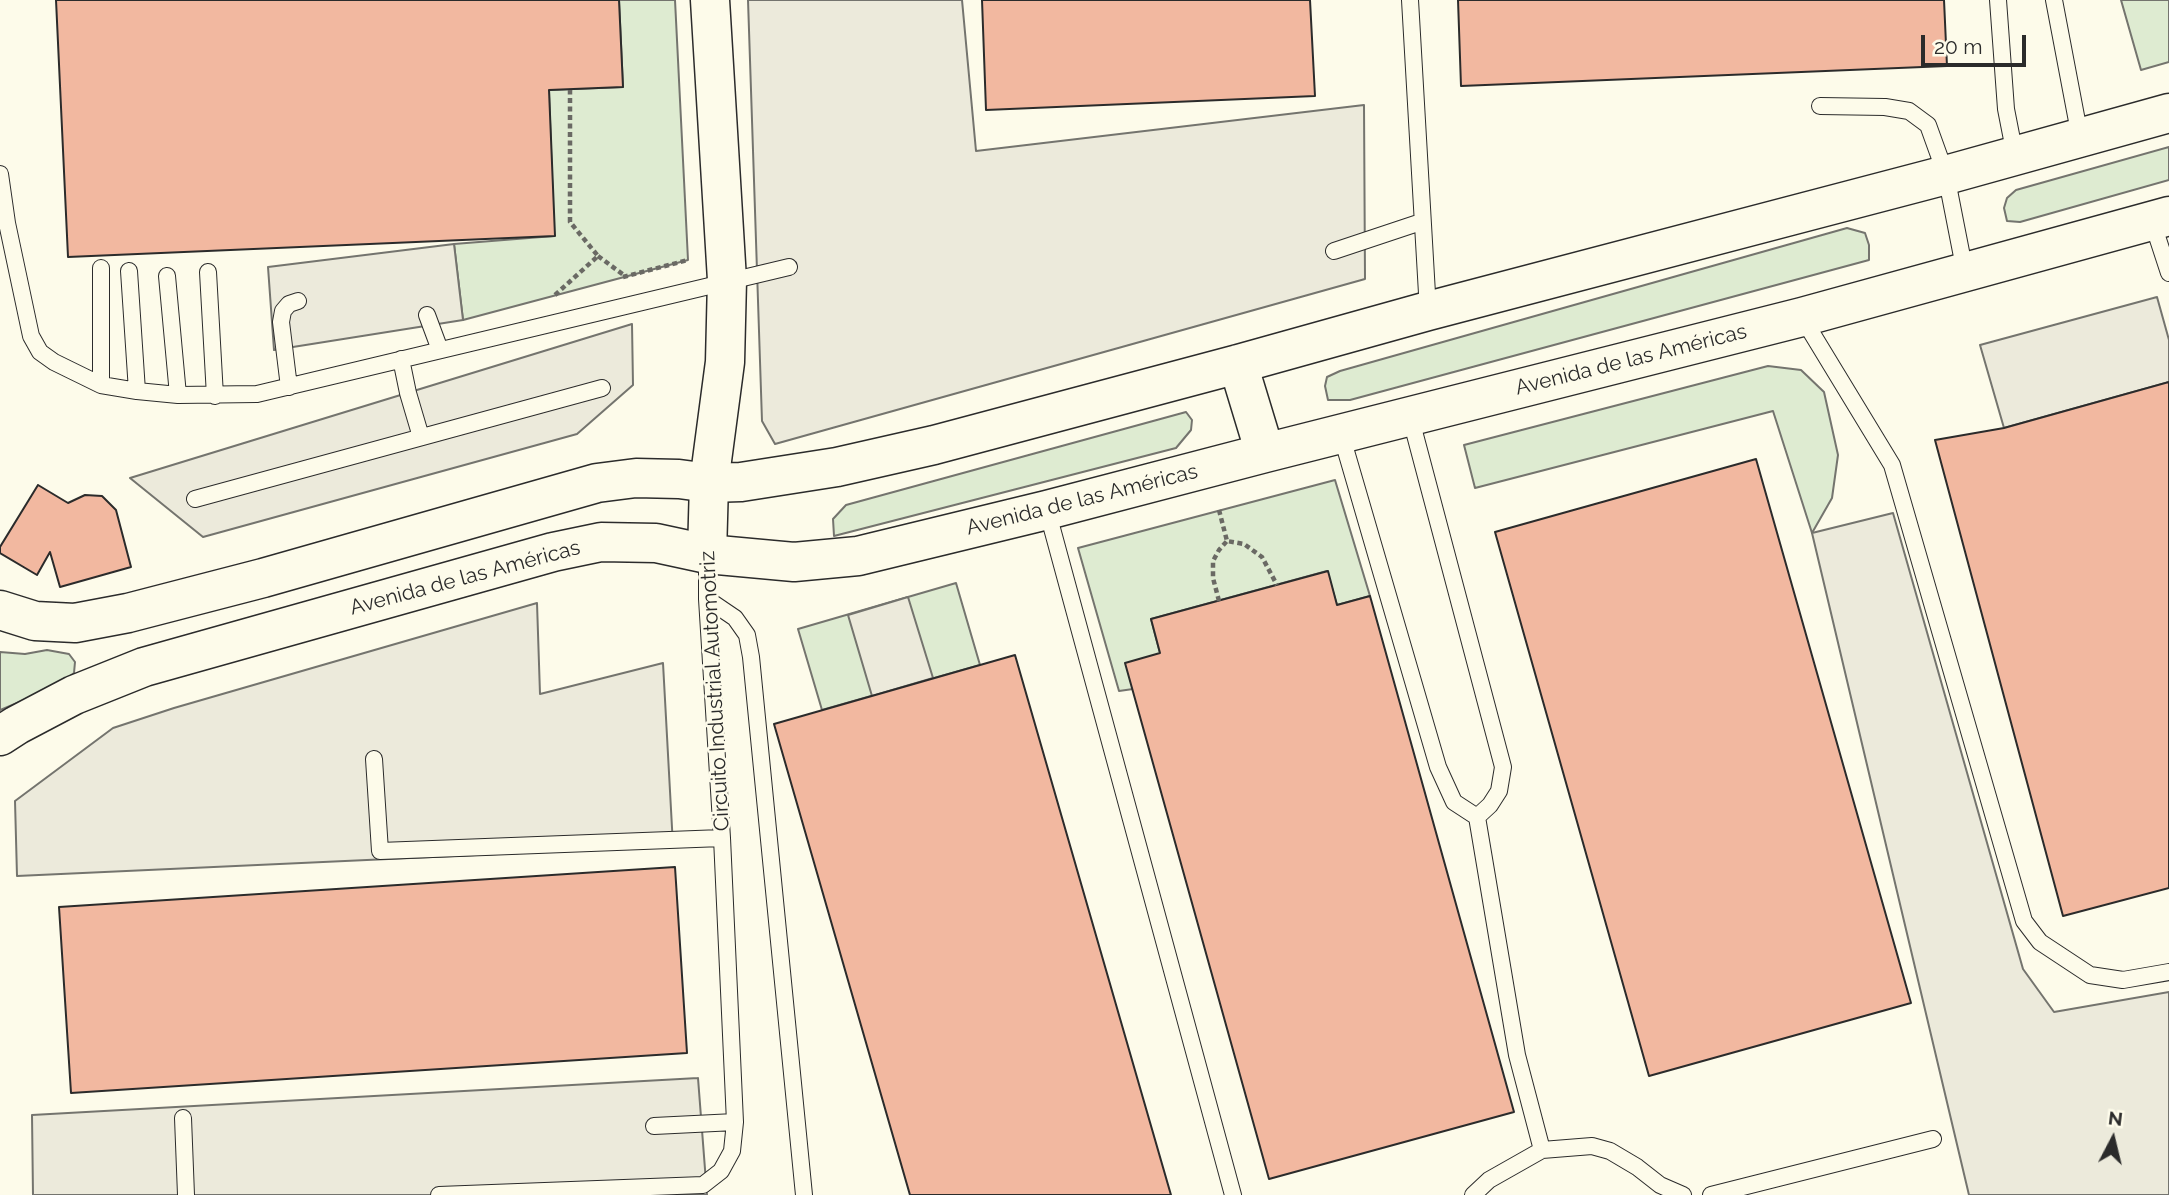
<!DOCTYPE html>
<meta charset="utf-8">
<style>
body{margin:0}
#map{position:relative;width:2169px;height:1195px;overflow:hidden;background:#fdfbea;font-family:Raleway,sans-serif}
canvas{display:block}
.north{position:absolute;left:2078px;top:1104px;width:70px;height:70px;-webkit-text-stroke:5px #fdfbea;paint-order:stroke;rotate:7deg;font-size:19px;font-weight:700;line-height:28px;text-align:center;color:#2b2b2b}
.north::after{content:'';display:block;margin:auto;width:24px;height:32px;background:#2b2b2b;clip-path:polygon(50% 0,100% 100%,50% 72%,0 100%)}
.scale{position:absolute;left:1921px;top:35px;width:105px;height:32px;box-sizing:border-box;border:4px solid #2b2b2b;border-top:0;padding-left:9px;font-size:21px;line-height:24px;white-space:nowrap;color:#2b2b2b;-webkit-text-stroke:5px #fdfbea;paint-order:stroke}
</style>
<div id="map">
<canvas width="2169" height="1195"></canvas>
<div class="north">N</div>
<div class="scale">20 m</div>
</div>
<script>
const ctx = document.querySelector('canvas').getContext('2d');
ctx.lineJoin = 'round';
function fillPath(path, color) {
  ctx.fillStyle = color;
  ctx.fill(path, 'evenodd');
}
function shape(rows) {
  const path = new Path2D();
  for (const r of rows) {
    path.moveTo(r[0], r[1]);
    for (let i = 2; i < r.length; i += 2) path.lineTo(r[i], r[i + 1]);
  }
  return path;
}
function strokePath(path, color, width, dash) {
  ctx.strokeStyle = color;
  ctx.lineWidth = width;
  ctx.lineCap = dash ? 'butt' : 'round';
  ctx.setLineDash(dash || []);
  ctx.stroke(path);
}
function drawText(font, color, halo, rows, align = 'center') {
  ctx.font = font + ' Raleway,sans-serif';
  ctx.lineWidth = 5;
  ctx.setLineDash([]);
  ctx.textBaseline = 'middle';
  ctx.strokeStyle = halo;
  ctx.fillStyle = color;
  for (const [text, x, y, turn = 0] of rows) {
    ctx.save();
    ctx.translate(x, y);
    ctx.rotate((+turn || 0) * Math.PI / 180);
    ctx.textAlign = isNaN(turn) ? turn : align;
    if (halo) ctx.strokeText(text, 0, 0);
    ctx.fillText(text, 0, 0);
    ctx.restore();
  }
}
const green = shape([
 [619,0,675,0,688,260,463,320,454,244,554,236,549,90,623,87,619,0],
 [2121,0,2169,0,2169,62,2141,70,2121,0],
 [2169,147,2169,180,2020,222,2007,221,2004,208,2007,198,2016,190,2169,147],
 [1847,228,1865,233,1869,245,1869,260,1350,400,1328,400,1325,386,1327,377,1340,371,1847,228],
 [1768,366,1801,370,1824,392,1838,455,1832,498,1812,533,1773,411,1475,488,1464,445,1768,366],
 [1186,412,1192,420,1191,430,1176,448,834,536,833,519,846,505,1186,412],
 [1335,480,1370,596,1337,605,1327,571,1151,619,1160,653,1133,689,1119,691,1078,548,1335,480],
 [956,583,980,665,822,710,798,629,956,583],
 [47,650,69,654,75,662,74,673,53,688,0,710,0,652,25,654,47,650]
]);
fillPath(green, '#deebd1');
strokePath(green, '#74746e', 2);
const parking = shape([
 [748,0,962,0,976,151,1364,105,1365,279,775,444,762,421,748,0],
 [454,244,463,320,274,350,268,267,454,244],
 [2157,297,2169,340,2169,382,2004,428,1980,345,2157,297],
 [632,324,633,385,577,434,203,537,130,478,632,324],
 [1893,513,2023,969,2054,1012,2169,992,2169,1195,1969,1195,1812,533,1893,513],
 [908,597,933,678,872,696,848,615,908,597],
 [537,603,540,694,663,663,673,846,17,876,15,801,113,728,174,708,537,603],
 [698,1078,707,1195,33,1195,32,1115,698,1078]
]);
fillPath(parking, '#eceadb');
strokePath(parking, '#74746e', 2);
const building = shape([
 [56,0,619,0,623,87,549,90,555,236,68,257,56,0],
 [982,0,1310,0,1315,96,986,110,982,0],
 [1458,0,1944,0,1947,66,1461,86,1458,0],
 [2169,382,2169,888,2063,916,1935,440,2004,428,2169,382],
 [1756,459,1911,1003,1649,1076,1495,532,1756,459],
 [38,485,68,503,85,495,102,496,116,510,131,567,60,587,50,552,37,575,0,553,0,547,38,485],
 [1328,571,1337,605,1370,596,1514,1112,1269,1179,1125,663,1160,653,1151,619,1328,571],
 [1015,655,1171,1195,910,1195,774,724,1015,655],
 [675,867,687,1053,71,1093,59,907,675,867]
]);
fillPath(building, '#f2b8a0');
strokePath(building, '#2b2b2b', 2);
const service = shape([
 [1410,0,1428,311],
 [1998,0,2006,109,2015,155],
 [2054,0,2080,137],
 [1820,106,1885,107,1909,111,1928,125,1946,175,1965,272],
 [0,174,7,223,31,336,40,352,54,362,101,385,137,391,178,395,257,394,789,267],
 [2152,221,2169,273],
 [1334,251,1421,222],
 [101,268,101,385],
 [129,271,137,391],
 [208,272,215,396],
 [167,276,178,395],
 [427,315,440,350],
 [1802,317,1892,465,2024,921,2040,942,2090,975,2123,980,2169,972],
 [401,359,408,393,421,437],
 [289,387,281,322,283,311,289,304,298,301],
 [1410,416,1503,767,1499,791,1490,805,1477,817],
 [1341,434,1438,767,1454,802,1477,817,1517,1055,1542,1150],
 [195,499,602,388],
 [1047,510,1233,1195],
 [707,599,735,618,747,635,751,657,804,1195],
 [374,759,380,851,722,838],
 [183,1118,186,1195],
 [654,1126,735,1122],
 [439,1195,703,1185,721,1171,732,1151,735,1122,722,838,707,599,707,554],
 [1473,1195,1489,1180,1542,1150,1592,1146,1610,1151,1637,1167,1660,1185,1683,1195],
 [1711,1195,1933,1139]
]);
const tertiary = shape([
 [707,554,709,483,725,362,727,280,710,0]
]);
const secondary = shape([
 [1238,364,1265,453],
 [0,610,35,621,75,623,128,613,263,578,597,483,636,478,679,479,709,483,741,482,837,467,934,445,1238,364,1428,311,1946,175,2169,113],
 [0,736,17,725,74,695,144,667,553,552,601,542,656,543,707,554,794,562,858,556,1047,510,1265,453,1802,317,2169,216]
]);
strokePath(service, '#2b2b2b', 18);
strokePath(tertiary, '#2b2b2b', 41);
strokePath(secondary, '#2b2b2b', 41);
strokePath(shape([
 [598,256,625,276],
 [623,277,688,260],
 [555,295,598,256,570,222,570,90],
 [1219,510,1227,541,1244,544,1262,557,1277,585],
 [1219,601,1213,578,1213,561,1219,550,1227,541]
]), '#6a6964', 4.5, [5, 3.5]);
strokePath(service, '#fdfbea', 16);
strokePath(tertiary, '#fdfbea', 38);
strokePath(secondary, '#fdfbea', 38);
drawText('21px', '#2b2b2b', '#fdfbea', [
 ["Avenida de las Américas",1631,360,-14],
 ["Avenida de las Américas",1082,500,-14],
 ["Avenida de las Américas",465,578,-15],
 ["Circuito Industrial Automotriz",715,691,-93]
]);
</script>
